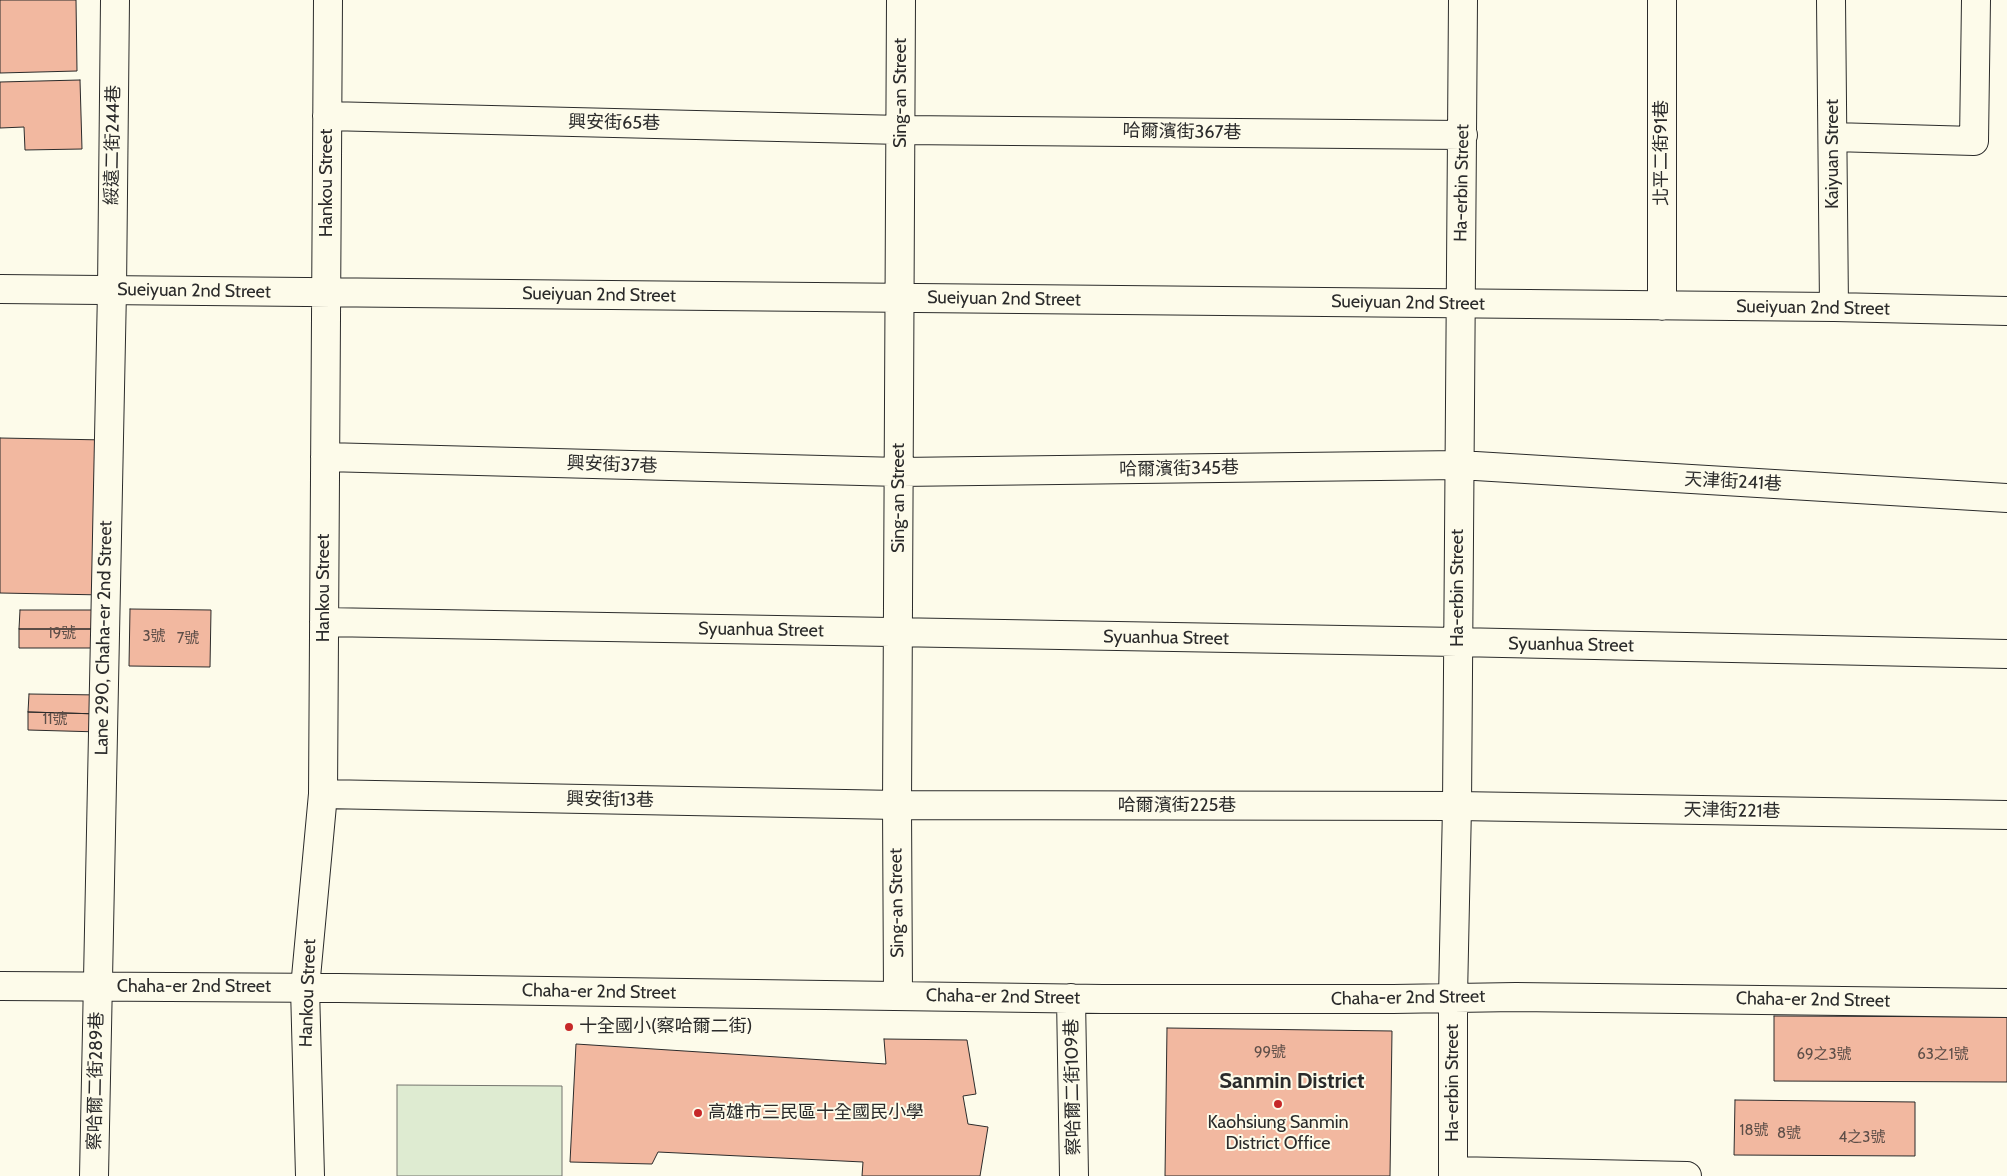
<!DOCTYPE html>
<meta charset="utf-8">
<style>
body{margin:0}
canvas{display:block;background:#fdfbea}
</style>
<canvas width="2007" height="1176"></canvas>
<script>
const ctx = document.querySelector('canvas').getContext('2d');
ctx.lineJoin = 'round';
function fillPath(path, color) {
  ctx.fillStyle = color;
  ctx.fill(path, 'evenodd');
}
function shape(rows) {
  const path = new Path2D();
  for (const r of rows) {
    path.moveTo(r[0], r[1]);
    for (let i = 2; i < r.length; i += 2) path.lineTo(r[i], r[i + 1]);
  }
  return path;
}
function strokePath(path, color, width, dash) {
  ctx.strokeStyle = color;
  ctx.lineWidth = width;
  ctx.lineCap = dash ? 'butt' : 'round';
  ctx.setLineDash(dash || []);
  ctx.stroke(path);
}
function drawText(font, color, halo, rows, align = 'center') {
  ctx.font = font + ' Cabin,"Noto Sans TC",sans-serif';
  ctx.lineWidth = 4;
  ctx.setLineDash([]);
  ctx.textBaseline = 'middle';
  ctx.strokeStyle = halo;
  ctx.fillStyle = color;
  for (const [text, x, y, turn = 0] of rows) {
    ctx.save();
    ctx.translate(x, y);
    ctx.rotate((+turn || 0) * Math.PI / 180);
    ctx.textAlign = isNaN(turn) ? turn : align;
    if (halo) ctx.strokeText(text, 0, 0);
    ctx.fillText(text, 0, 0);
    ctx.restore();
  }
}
const green = shape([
 [397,1085,562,1086,562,1176,397,1176,397,1085]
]);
fillPath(green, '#deebd1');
strokePath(green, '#74746e', 1);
const building = shape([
 [0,0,76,0,77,71,0,73,0,0],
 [80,80,82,149,25,150,24,127,0,128,0,82,80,80],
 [0,438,106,440,104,595,0,593,0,438],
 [130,609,211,610,210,667,129,666,130,609],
 [20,610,100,610,100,629,19,629,20,610],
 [19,629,100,629,100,648,19,648,19,629],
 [29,694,100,695,100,714,28,712,29,694],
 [28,712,100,714,100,732,28,730,28,712],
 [1774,1016,2007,1017,2007,1082,1774,1081,1774,1016],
 [1167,1028,1392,1031,1390,1176,1165,1176,1167,1028],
 [884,1039,967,1040,976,1094,963,1096,968,1124,988,1127,980,1176,862,1176,863,1162,658,1152,652,1164,570,1162,576,1044,886,1064,884,1039],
 [1735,1100,1915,1102,1915,1156,1734,1155,1735,1100]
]);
fillPath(building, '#f2b8a0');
strokePath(building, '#2b2b2b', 1);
const minor = shape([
 [1831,0,1834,307],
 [327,116,901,130,1463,135],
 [1833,137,1974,141,1976,0],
 [0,289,1834,307,2007,311],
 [1662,306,1662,0],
 [325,457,899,472,1459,465,2007,498],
 [324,622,1457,642,2007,654],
 [323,794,897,805,1457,806,2007,815],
 [0,986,339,988,1103,999,1393,999,1516,997,2007,1003],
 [898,996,897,805,901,0],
 [1071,998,1074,1176],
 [1453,1171,1687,1176],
 [94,1176,112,290,115,0],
 [310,1176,305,988,323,794,328,0],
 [1453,1176,1453,997,1457,806,1463,0]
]);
strokePath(minor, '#2b2b2b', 30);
strokePath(minor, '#fdfbea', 28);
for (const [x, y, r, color] of [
 [569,1027,5,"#c62828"],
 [1278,1104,5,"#c62828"],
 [698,1113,5,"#c62828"]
]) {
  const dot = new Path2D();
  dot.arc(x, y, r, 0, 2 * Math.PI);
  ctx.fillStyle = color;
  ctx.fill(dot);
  strokePath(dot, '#fdfbea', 2);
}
drawText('15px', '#5d4e48', null, [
 ["19號",62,634],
 ["3號",154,637],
 ["7號",188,639],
 ["11號",55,720],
 ["99號",1270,1053],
 ["69之3號",1824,1055],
 ["63之1號",1943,1055],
 ["18號",1754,1131],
 ["8號",1789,1134],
 ["4之3號",1862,1138]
]);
drawText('18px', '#2b2b2b', '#fdfbea', [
 ["Sing-an Street",901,93,-90],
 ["興安街65巷",614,123,1],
 ["哈爾濱街367巷",1182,132,1],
 ["綏遠二街244巷",113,145,-89],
 ["北平二街91巷",1662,153,-90],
 ["Kaiyuan Street",1833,154,-90],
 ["Hankou Street",327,183,-90],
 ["Ha-erbin Street",1462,183,-89],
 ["Sueiyuan 2nd Street",194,291,1],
 ["Sueiyuan 2nd Street",599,295,1],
 ["Sueiyuan 2nd Street",1004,299,1],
 ["Sueiyuan 2nd Street",1408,303,1],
 ["Sueiyuan 2nd Street",1813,308,1],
 ["興安街37巷",612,465,2],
 ["哈爾濱街345巷",1179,469,-1],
 ["天津街241巷",1733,482,3],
 ["Sing-an Street",899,498,-90],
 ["Hankou Street",324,588,-90],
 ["Ha-erbin Street",1458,588,-90],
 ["Syuanhua Street",761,630,1],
 ["Lane 290, Chaha-er 2nd Street",104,638,-89],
 ["Syuanhua Street",1166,638,1],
 ["Syuanhua Street",1571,645,1],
 ["興安街13巷",610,800,1],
 ["哈爾濱街225巷",1177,806],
 ["天津街221巷",1732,811,1],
 ["Sing-an Street",897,903,-91],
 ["Chaha-er 2nd Street",194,987],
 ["Chaha-er 2nd Street",599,992,1],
 ["Hankou Street",308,993,-88],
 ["Chaha-er 2nd Street",1003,997,1],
 ["Chaha-er 2nd Street",1408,998,-1],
 ["Chaha-er 2nd Street",1813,1000,1],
 ["察哈爾二街289巷",96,1081,-89],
 ["Ha-erbin Street",1453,1083,-90],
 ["察哈爾二街109巷",1073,1087,-91]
]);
drawText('18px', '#2b2b2b', '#fdfbea', [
 ["十全國小(察哈爾二街)",579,1027],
 ["高雄市三民區十全國民小學",708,1113],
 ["Kaohsiung Sanmin",1278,1123,"center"],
 ["District Office",1278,1144,"center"]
], 'left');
drawText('bold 22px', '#2b2b2b', '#fdfbea', [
 ["Sanmin District",1292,1082]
]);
</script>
